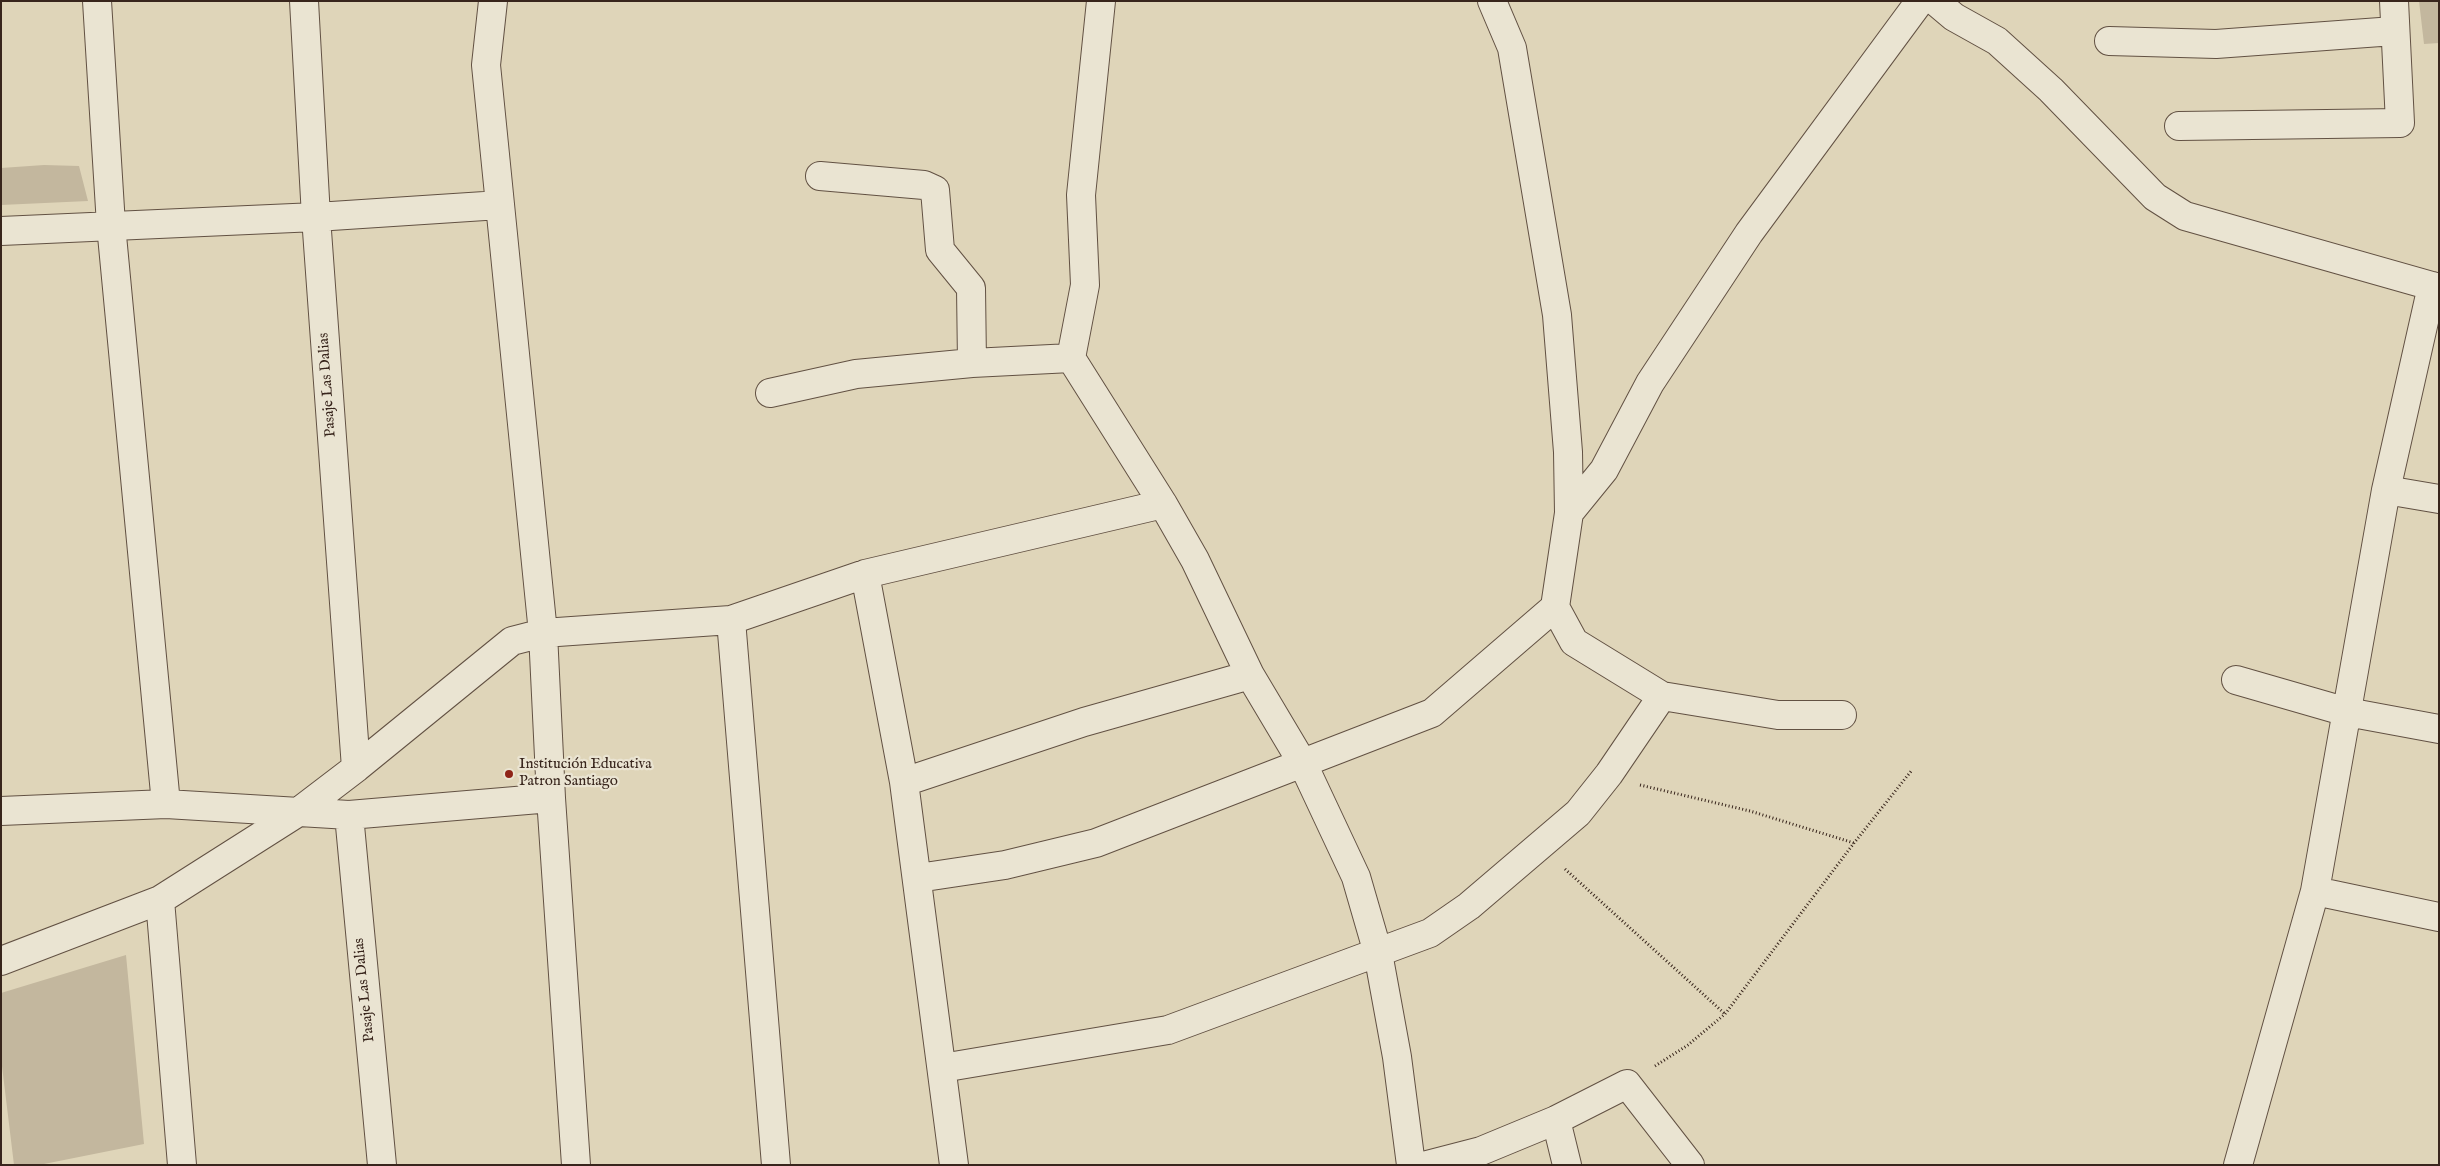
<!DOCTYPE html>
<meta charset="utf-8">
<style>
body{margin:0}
#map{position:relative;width:2440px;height:1166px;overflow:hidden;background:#dfd5b9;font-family:"IM FELL English",serif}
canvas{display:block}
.frame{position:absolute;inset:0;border:2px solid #38251c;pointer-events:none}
</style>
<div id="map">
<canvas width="2440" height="1166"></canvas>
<div class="frame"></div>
</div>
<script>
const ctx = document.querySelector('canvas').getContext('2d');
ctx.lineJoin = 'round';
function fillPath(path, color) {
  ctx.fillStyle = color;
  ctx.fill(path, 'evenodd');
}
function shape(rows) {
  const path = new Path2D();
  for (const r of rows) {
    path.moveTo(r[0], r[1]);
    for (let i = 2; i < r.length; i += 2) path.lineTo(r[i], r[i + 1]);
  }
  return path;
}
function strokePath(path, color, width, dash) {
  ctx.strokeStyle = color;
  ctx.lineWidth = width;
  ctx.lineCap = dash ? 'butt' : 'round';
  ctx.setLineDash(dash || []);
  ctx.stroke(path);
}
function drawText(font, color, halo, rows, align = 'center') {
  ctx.font = font + ' "IM FELL English",serif';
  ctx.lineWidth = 4.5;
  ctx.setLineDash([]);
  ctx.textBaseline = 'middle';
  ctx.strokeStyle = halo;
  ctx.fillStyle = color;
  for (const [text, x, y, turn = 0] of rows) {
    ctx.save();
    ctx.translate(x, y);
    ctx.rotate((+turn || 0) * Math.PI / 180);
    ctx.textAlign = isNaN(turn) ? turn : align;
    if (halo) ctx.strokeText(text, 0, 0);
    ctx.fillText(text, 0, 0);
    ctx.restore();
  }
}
fillPath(shape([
 [2419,1,2439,1,2439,43,2424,44],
 [44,165,79,166,88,201,1,205,1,168],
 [126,955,144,1144,39,1165,14,1165,1,1058,1,993]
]), '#c3b79e');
const minor = shape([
 [97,1,111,225,166,804],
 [304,1,316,217,356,768],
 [493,1,486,65,543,633,551,798,576,1165],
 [1101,1,1081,195,1085,285,1071,358,1163,504,1195,560,1250,675,1303,764,1356,877,1378,953,1397,1057,1411,1165],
 [1492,1,1512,48,1557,315,1568,452,1569,513],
 [1935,1,1954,17,1997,41,2051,90,2155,197,2185,216,2439,288],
 [2109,41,2216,44,2394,31],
 [2179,126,2400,123,2394,1],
 [820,176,924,185,935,190,940,250,971,288,972,363],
 [1,231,316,217,500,205],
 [770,393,856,374,972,363,1071,358],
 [2386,490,2439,499],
 [865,574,904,782,954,1165],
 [731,620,776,1165],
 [2236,680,2347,712,2439,729],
 [1842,715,1778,715,1662,696,1574,642,1555,607,1569,513,1604,470,1650,383,1749,233,1920,1],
 [904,782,1084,722,1250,675],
 [1,811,166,804,349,815,551,798],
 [349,815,382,1165],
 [918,878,1005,865,1096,843,1432,713,1555,607],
 [2315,891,2439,917],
 [160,900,182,1165],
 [1,961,160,900,297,813,356,768,512,641,543,633,731,620,865,574,1163,504],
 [942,1068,1168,1030,1430,933,1469,906,1578,813,1609,774,1662,696],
 [1556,1120,1567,1165],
 [1427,1165,1481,1151,1556,1120,1627,1084,1690,1165],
 [2238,1165,2315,891,2386,490,2432,286]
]);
strokePath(minor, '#625143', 30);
strokePath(shape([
 [1640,785,1750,811,1854,843],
 [1565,869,1725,1014],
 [1655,1066,1688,1045,1725,1014,1854,843,1912,770]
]), '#38251c', 3, [1, 2.5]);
strokePath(minor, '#eae4d2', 28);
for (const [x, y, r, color] of [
 [509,774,5,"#8f2418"]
]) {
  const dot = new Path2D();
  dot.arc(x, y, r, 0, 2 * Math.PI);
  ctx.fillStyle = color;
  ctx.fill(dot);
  strokePath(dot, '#eae4d2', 2);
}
drawText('15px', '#38251c', '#eae4d2', [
 ["Pasaje Las Dalias",328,385,-94],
 ["Pasaje Las Dalias",365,990,-96]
]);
drawText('15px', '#38251c', '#eae4d2', [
 ["Institución Educativa",519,765],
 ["Patron Santiago",519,782]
], 'left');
</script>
